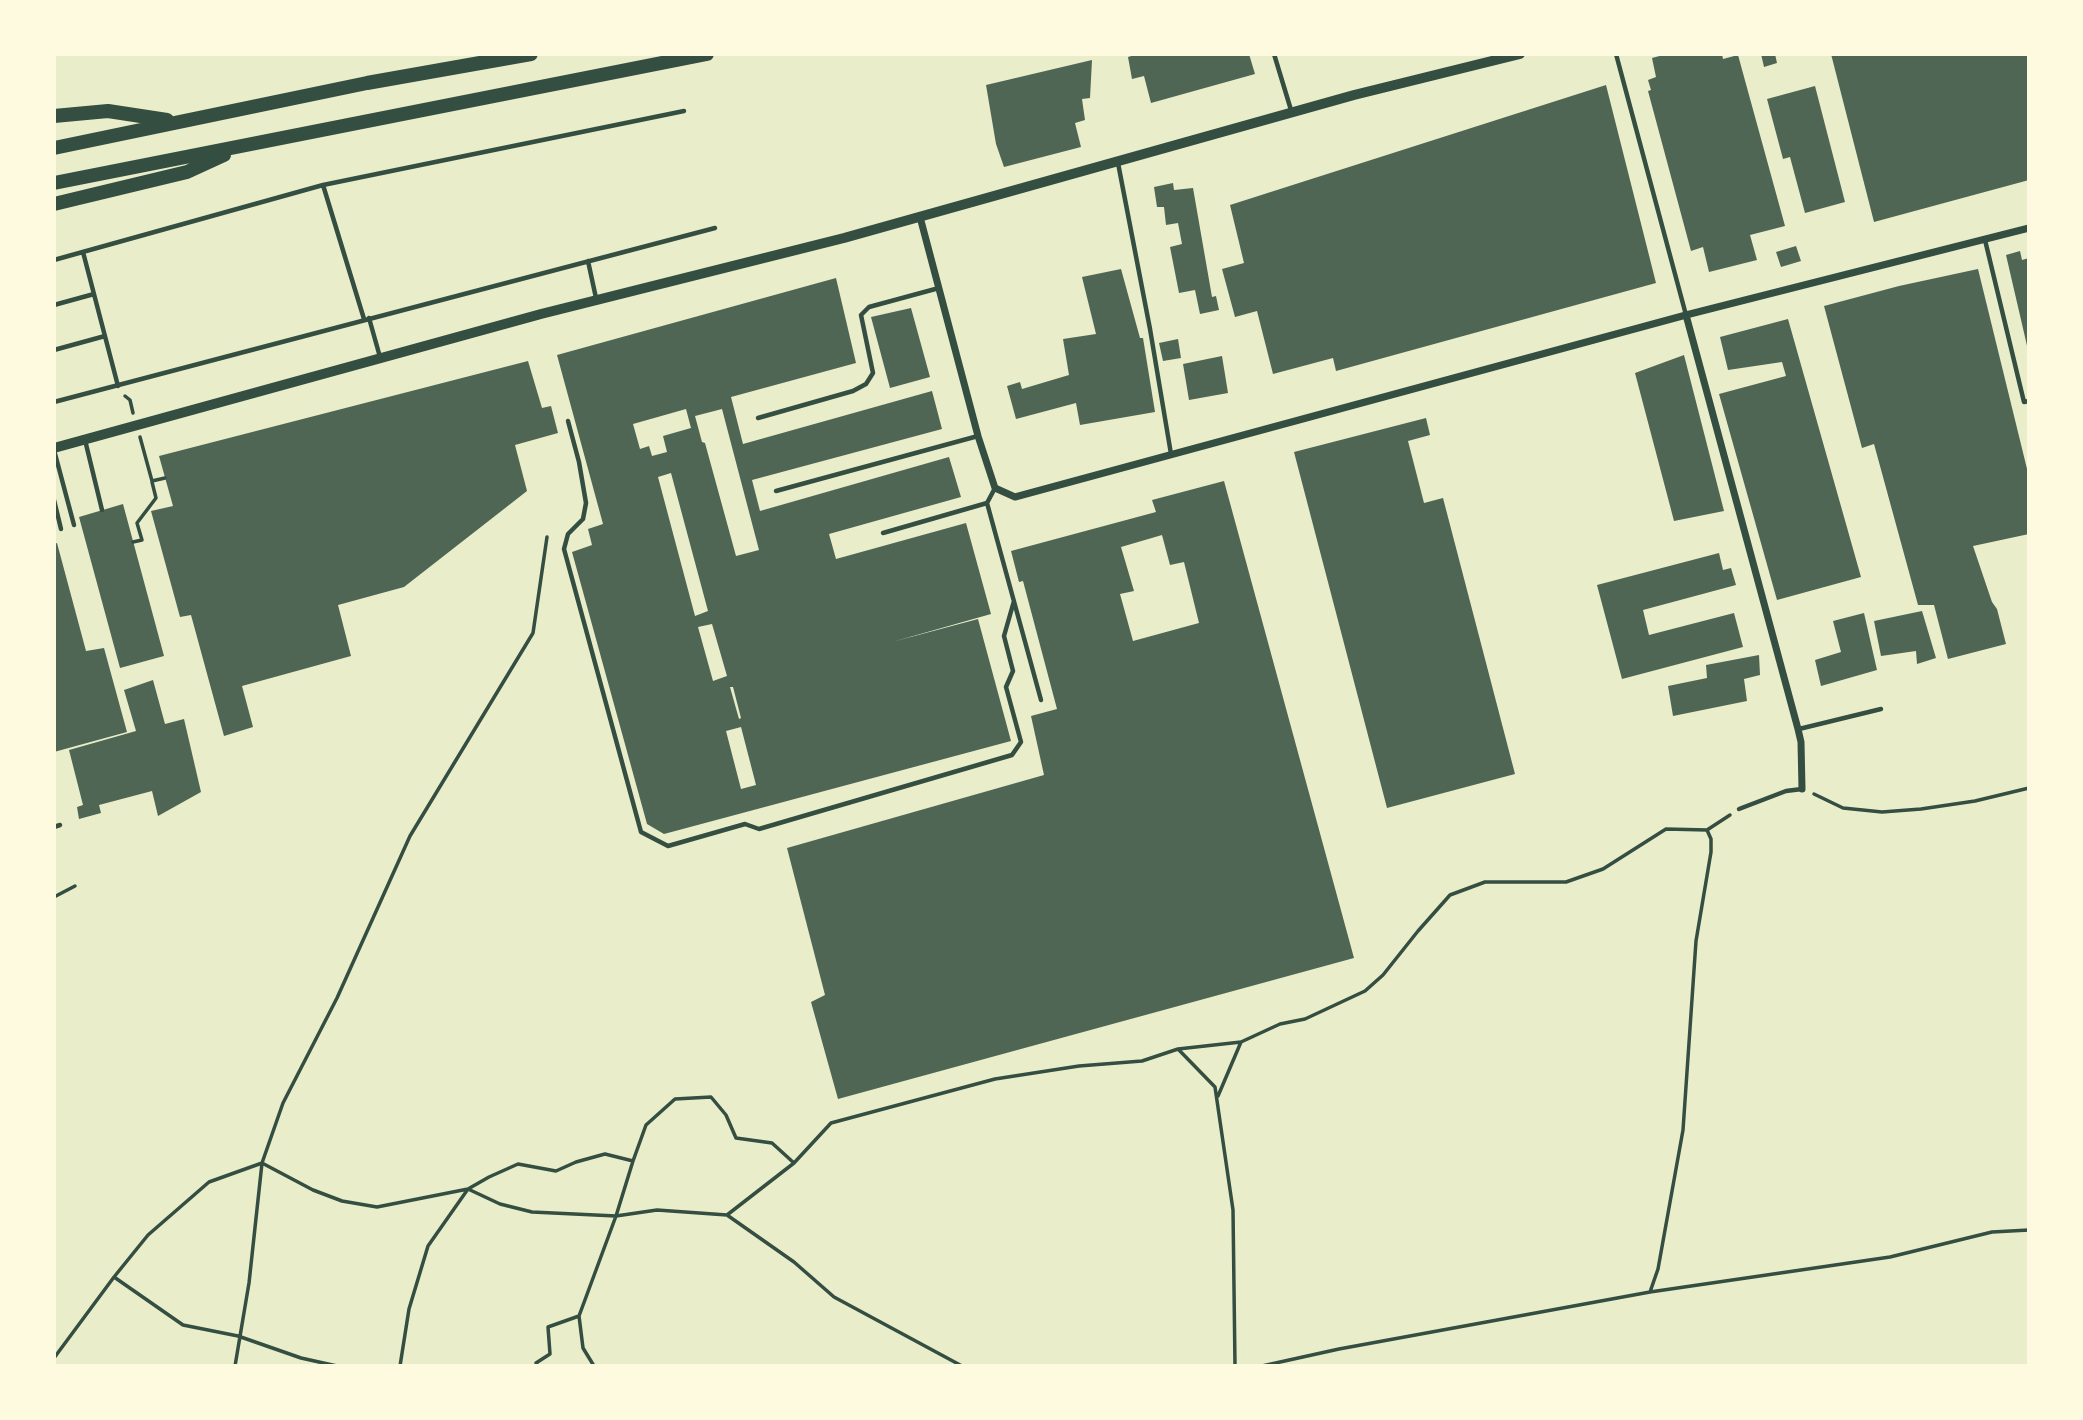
<!DOCTYPE html>
<style>
body{margin:0}
#map{position:relative;width:2083px;height:1420px;overflow:hidden;background:#e9edc9;font-family:Inter,sans-serif}
canvas{display:block}
.frame{position:absolute;inset:0;border:56px solid #fefae0;pointer-events:none}
</style>
<div id="map">
<canvas width="2083" height="1420"></canvas>
<div class="frame"></div>
</div>
<script>
const ctx = document.querySelector('canvas').getContext('2d');
ctx.lineJoin = 'round';
function fillPath(path, color) {
  ctx.fillStyle = color;
  ctx.fill(path, 'evenodd');
}
function shape(rows) {
  const path = new Path2D();
  for (const r of rows) {
    path.moveTo(r[0], r[1]);
    for (let i = 2; i < r.length; i += 2) path.lineTo(r[i], r[i + 1]);
  }
  return path;
}
function strokePath(path, color, width, dash) {
  ctx.strokeStyle = color;
  ctx.lineWidth = width;
  ctx.lineCap = dash ? 'butt' : 'round';
  ctx.setLineDash(dash || []);
  ctx.stroke(path);
}
fillPath(shape([
 [1138,54,1249,54,1255,74,1151,103,1144,76,1132,79,1128,57],
 [1667,54,1722,54,1723,59,1738,55,1785,226,1750,235,1757,260,1709,272,1703,247,1691,251,1648,91,1651,90,1648,80,1656,77,1652,58],
 [1761,54,1775,54,1777,63,1764,67],
 [1831,54,2029,54,2029,180,1874,222],
 [1092,60,1090,98,1082,99,1085,120,1075,123,1081,147,1004,167,996,144,986,85],
 [1606,85,1656,283,1336,371,1333,358,1273,374,1257,311,1235,317,1222,269,1244,263,1230,205],
 [1815,86,1845,202,1805,213,1790,157,1783,159,1767,99],
 [1173,183,1174,190,1193,188,1212,297,1216,296,1219,310,1200,314,1195,290,1179,293,1170,247,1182,244,1178,223,1166,225,1164,207,1157,207,1154,187],
 [1796,246,1801,261,1781,267,1776,252],
 [2020,251,2022,260,2029,258,2028,350,2006,255],
 [1121,269,1140,338,1143,338,1155,412,1080,425,1076,403,1016,419,1007,386,1020,382,1022,389,1069,375,1063,339,1096,334,1082,277],
 [1978,269,2029,477,2029,534,1973,546,1992,602,1997,609,2006,644,1948,659,1934,605,1918,605,1874,444,1862,448,1824,306,1899,286],
 [836,278,856,363,731,397,743,444,932,391,942,429,752,480,760,511,949,457,961,497,829,534,836,559,966,523,991,614,892,642,978,619,1011,741,664,834,647,824,572,552,592,545,588,529,603,524,557,355],
 [686,409,691,428,663,436,667,452,652,456,649,446,640,449,633,424],
 [722,409,759,550,736,556,705,443,702,442,695,416],
 [671,473,708,611,695,616,658,477],
 [712,624,727,676,713,681,698,627],
 [730,687,733,687,741,718,739,719],
 [741,727,756,785,741,789,726,731],
 [911,308,930,377,890,388,871,317],
 [1788,319,1861,577,1777,600,1719,394,1786,376,1782,362,1728,370,1720,337],
 [1178,339,1181,358,1163,361,1159,343],
 [1684,355,1724,511,1674,521,1635,373],
 [1222,356,1228,393,1189,400,1183,364],
 [528,361,542,408,551,406,558,433,515,445,527,491,404,587,338,605,351,656,242,686,253,727,224,736,191,615,180,617,151,511,173,506,159,456],
 [1426,418,1430,435,1408,441,1424,503,1443,498,1515,774,1387,808,1294,452],
 [1224,481,1354,958,838,1099,811,1002,825,995,787,848,1044,775,1031,716,1057,709,1023,581,1019,582,1011,551,1156,512,1152,500],
 [1162,535,1170,565,1184,562,1199,623,1133,641,1120,594,1134,591,1121,547],
 [123,504,164,656,120,668,79,517],
 [57,543,86,651,104,648,127,732,54,752,54,544],
 [1719,553,1723,570,1731,568,1736,585,1643,610,1649,635,1734,613,1743,647,1622,679,1597,585],
 [1922,611,1936,658,1917,664,1916,651,1881,656,1874,621],
 [1864,613,1877,670,1821,686,1815,660,1841,652,1833,621],
 [1759,655,1760,675,1744,679,1747,701,1673,716,1668,686,1707,678,1706,665],
 [153,680,165,724,184,719,201,792,158,816,152,791,99,805,101,813,79,819,77,807,83,805,69,750,136,731,124,690]
]), '#4f6655');
strokePath(shape([
 [125,396,130,400,133,413],
 [140,437,152,481,165,478],
 [133,542,142,540,137,523,156,498,152,482],
 [1814,794,1843,808,1882,812,1921,809,1975,801,2029,788],
 [54,897,75,886],
 [1178,1049,1241,1042],
 [1218,1096,1241,1042,1280,1024,1305,1019,1365,991,1383,975,1418,931,1450,895,1485,882,1566,882,1603,869,1666,829,1707,830],
 [727,1215,794,1163,831,1123,995,1079,1079,1066,1142,1061,1178,1049,1215,1087,1233,1210,1235,1366],
 [114,1277,183,1325,238,1336,301,1358,337,1366],
 [1650,1292,1658,1269,1683,1130,1696,941,1711,852,1711,839,1707,830,1730,815],
 [579,1316,583,1348,594,1366],
 [54,1358,114,1277,148,1235,209,1182,262,1163,313,1190,342,1201,377,1207,468,1189,500,1204,532,1212,616,1216,657,1210,727,1215,794,1262,834,1297,962,1366],
 [235,1366,249,1283,262,1163,283,1103,337,998,410,836,533,633,547,537],
 [400,1366,409,1309,428,1246,468,1189,489,1177,518,1164,556,1171,576,1162,605,1154,633,1161,646,1125,675,1099,711,1097,726,1115,736,1138,772,1143,794,1163],
 [538,1366,536,1363,550,1354,548,1327,579,1316,616,1216,633,1161],
 [1262,1366,1339,1349,1650,1292,1890,1257,1992,1232,2029,1230]
]), '#344e41', 3.5);
strokePath(shape([
 [1274,54,1291,110],
 [1616,54,1686,315],
 [1118,163,1150,329,1171,454],
 [323,185,364,319],
 [1985,240,2024,402,2029,401],
 [83,252,118,386],
 [54,260,323,185,684,111],
 [588,261,596,298],
 [54,305,94,294],
 [369,318,380,357],
 [54,350,105,336],
 [54,402,715,228],
 [758,418,853,391,866,384,873,373,861,315,869,307,939,288],
 [568,421,579,462,586,503,583,519,568,534,564,549,641,832,668,846,745,824,759,829,1012,755,1021,742,1006,687,1013,671,1004,636,1014,601],
 [85,440,102,510],
 [54,450,74,525],
 [995,488,987,503,1041,700],
 [776,491,978,436],
 [54,500,61,529],
 [883,533,987,503],
 [1799,729,1881,709],
 [1739,809,1786,791,1802,789],
 [54,827,60,825]
]), '#344e41', 4.5);
strokePath(shape([
 [920,217,978,436,995,488,1015,497,1686,315,2029,228],
 [1686,315,1798,729,1801,742,1802,789]
]), '#344e41', 7);
strokePath(shape([
 [54,448,541,314,844,238,1354,95,1520,54]
]), '#344e41', 10);
strokePath(shape([
 [54,116,108,111,167,120],
 [54,148,367,83,531,54],
 [54,183,707,54],
 [54,204,187,172,224,155]
]), '#344e41', 14);
</script>
